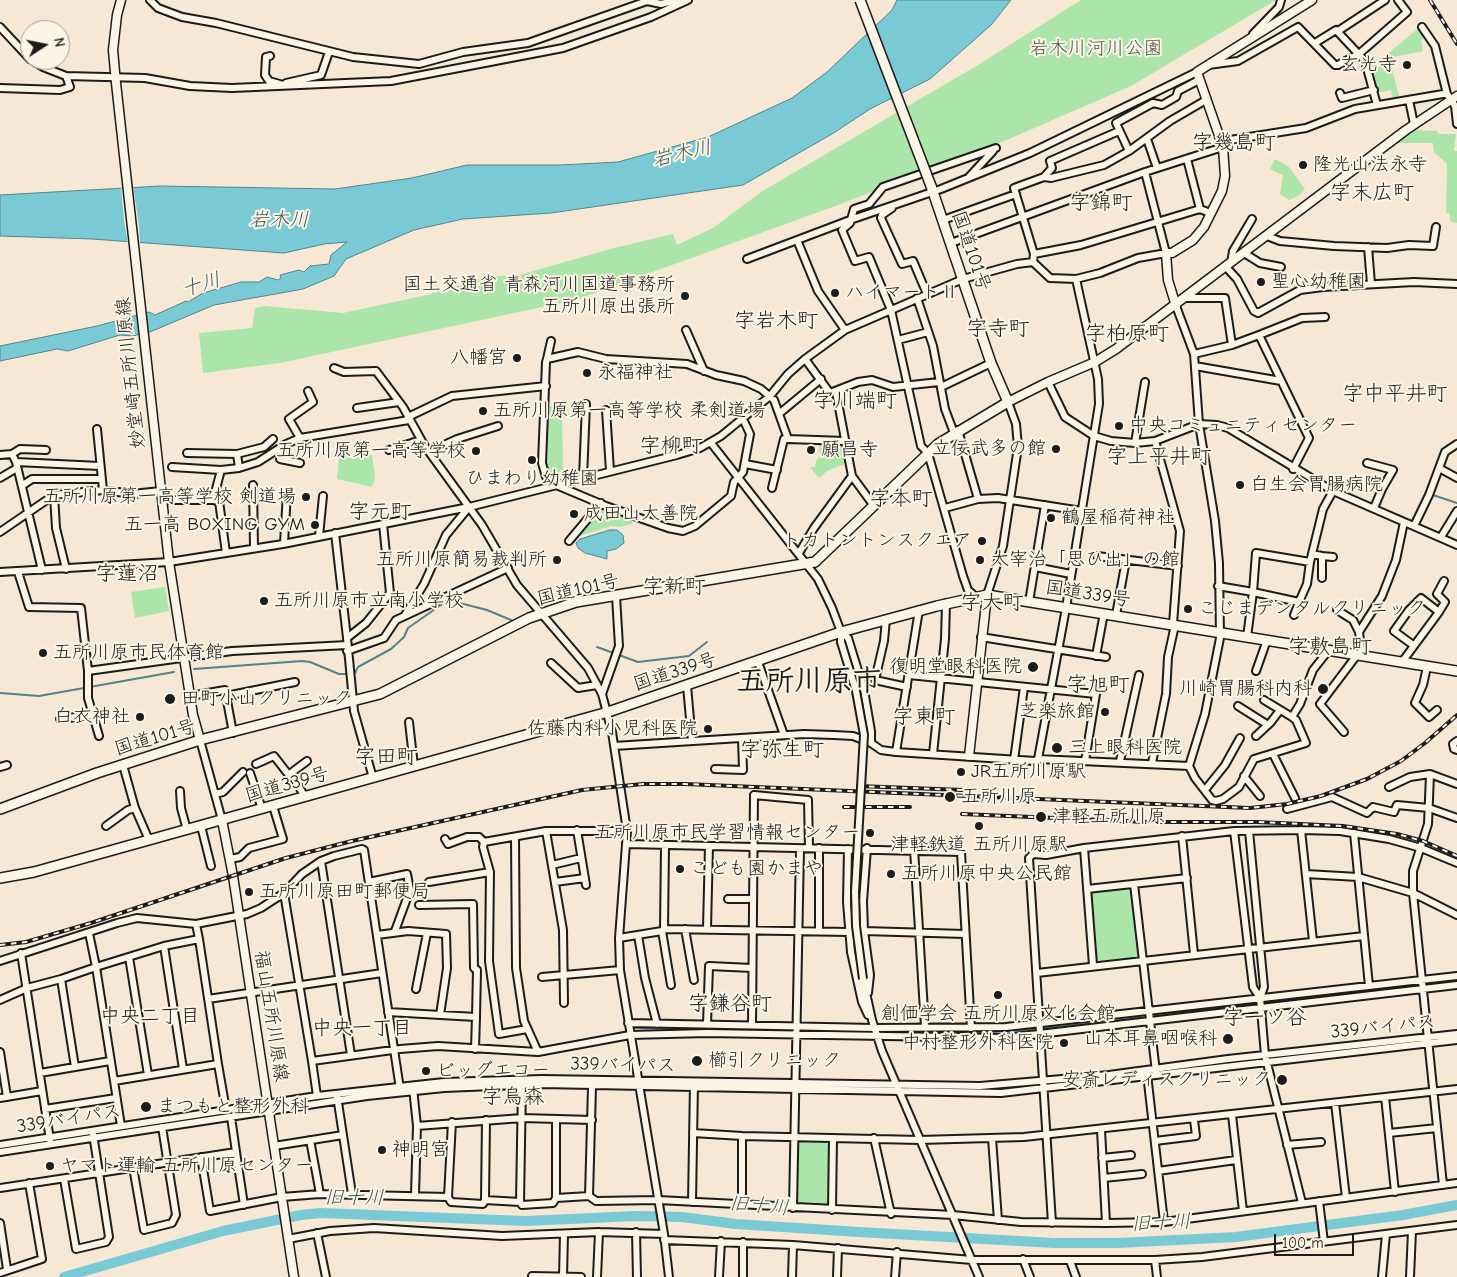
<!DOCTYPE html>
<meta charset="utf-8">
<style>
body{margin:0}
#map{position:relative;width:1457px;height:1277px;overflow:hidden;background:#f6e8d4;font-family:"Comic Neue",sans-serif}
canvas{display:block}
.north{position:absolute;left:20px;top:20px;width:50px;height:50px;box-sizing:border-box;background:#fcf5e5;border:1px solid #a29e95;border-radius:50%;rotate:79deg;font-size:14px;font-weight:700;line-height:20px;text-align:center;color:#1c1c1c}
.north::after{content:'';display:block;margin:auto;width:18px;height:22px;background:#1c1c1c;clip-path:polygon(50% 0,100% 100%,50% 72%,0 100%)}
.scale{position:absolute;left:1274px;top:1234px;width:80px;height:22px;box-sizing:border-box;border:2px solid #1c1c1c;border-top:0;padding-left:6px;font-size:15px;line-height:18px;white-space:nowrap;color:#1c1c1c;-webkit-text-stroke:4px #fcf5e5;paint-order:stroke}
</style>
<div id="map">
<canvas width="1457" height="1277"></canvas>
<div class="north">N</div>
<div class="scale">100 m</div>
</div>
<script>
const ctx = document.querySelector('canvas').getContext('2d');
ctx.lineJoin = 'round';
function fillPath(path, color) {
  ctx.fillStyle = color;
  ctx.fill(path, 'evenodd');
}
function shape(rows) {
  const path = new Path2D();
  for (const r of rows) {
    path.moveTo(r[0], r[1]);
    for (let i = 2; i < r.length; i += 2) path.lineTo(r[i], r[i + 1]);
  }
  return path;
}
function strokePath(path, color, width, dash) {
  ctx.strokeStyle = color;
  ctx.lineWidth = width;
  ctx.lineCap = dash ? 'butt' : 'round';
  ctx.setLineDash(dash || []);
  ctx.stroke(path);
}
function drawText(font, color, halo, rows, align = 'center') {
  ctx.font = font + ' "Comic Neue","Klee One",sans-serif';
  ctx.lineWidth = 4;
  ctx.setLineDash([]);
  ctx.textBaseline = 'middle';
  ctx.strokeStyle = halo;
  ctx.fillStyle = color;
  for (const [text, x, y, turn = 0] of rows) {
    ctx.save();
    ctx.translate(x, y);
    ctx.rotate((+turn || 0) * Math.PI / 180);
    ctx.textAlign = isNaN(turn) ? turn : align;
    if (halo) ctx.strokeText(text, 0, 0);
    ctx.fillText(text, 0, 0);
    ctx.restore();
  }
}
fillPath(shape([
 [1081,0,1276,0,1131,86,1009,139,830,208,575,300,280,363,203,373,199,333,252,328,255,308,265,306,343,313,427,295,488,276,516,276,614,248,673,234,677,245,713,228,761,192,978,65],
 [1420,27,1427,38,1421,40,1423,51,1389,58,1399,96,1393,99,1391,90,1377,93,1371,62,1386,55],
 [1414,130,1437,131,1439,134,1456,134,1454,151,1457,151,1457,223,1451,222,1449,213,1446,213,1447,164,1434,152,1433,143,1398,143],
 [1275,159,1289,167,1305,189,1298,196,1289,200,1280,194,1283,175,1270,169],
 [549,406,562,407,563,477,552,479,547,468],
 [843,443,847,463,827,471,819,478,810,467,815,467,816,461,820,456,819,444],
 [372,455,375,478,372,487,337,479,339,457],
 [600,508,632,520,632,524,620,527,611,526,579,536],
 [165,587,169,611,135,618,131,592],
 [1131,888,1139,958,1095,962,1090,893],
 [797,1140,831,1140,830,1207,796,1205]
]), '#abe5aa');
const water = shape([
 [897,0,1011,0,991,25,930,79,870,109,832,134,743,185,551,213,463,219,414,230,346,259,334,276,303,289,214,305,150,332,132,336,120,335,68,351,57,349,0,361,0,346,97,326,149,312,155,315,186,301,188,302,203,293,241,282,259,282,267,277,278,280,281,278,280,275,284,274,299,270,304,272,310,266,329,264,331,255,347,242,324,244,284,253,92,239,0,236,0,195,161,186,335,189,412,178,467,165,560,165,618,162,708,137,792,98,827,72,892,10,897,0],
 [610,530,617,530,623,535,624,543,616,549,607,551,607,559,585,553,578,548,576,543,580,539,610,530]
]);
fillPath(water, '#7acad5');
strokePath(water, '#54848b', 1);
fillPath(shape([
 [133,185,139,225,140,245,128,244,124,221,121,186]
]), '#f6e8d4');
strokePath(shape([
 [1433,495,1457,503],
 [597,647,638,662,689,656,707,642],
 [194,669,302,661,310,662,339,674,346,674],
 [355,673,358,667,391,649,404,637,408,628,448,600,487,610,511,620],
 [0,693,39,696,174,672],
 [1427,984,1457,981],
 [1265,1004,1418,985],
 [1153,1017,1256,1005],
 [636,1028,792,1031],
 [1046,1028,1144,1018],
 [801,1031,870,1032],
 [880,1032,977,1033,1037,1029]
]), '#54848b', 2);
strokePath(shape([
 [64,1277,223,1231,301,1215,321,1213,525,1221,636,1216,682,1217,736,1224,859,1232,1054,1243,1118,1243,1236,1237,1403,1215,1457,1205]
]), '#7acad5', 10);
const minor = shape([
 [150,0,158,8,182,17,216,23,353,57,419,64,463,52,528,43,650,0],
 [647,1,661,4,677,0],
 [0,27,30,59],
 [1422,27,1435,46,1447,94],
 [1338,31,1385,0],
 [1253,34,1279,7,1281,0],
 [1315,43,1336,30,1365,61,1377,105],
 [270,56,266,57,265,75,269,81,283,85],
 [32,60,43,67,66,76,145,78,190,86,232,88,391,81,563,48,651,17,688,0],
 [1208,65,1238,61,1298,27,1335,65,1338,65,1359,54,1407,12,1398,0],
 [286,83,321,75,329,52],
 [0,88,60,90,70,87,66,76],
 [1340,93,1342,98,1374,90],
 [1409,100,1414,124],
 [1147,139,1157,168],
 [1222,145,1230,140,1306,128,1355,109,1443,94,1447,94,1455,106,1457,124],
 [1129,151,1116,123,1153,103,1162,105,1176,97,1178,91,1199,80],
 [1187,159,1200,209],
 [969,177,993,151],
 [1044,177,1051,178,1104,165,1129,151,1170,121,1206,100],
 [892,208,882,215,881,218,902,264,913,261,927,294],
 [943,220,1016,194],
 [1267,236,1280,241,1334,246,1387,248,1409,245,1433,246,1436,227],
 [797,240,818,291,845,330],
 [951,243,1145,172,1223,147],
 [1368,247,1371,284],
 [1244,253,1260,263,1281,267],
 [1034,254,1081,245,1200,209,1210,213],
 [747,259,850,220,941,189,1030,153,1197,72],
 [1033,262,1034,254,1014,188,1044,177,1052,168,1050,161,1119,131],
 [1231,263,1233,251,1252,219],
 [1226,267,1237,279,1254,311,1258,313,1300,290,1323,287,1414,282,1457,284],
 [1076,279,1100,273,1138,258,1166,253,1145,172],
 [917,298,933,346,945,409,954,433],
 [1185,298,1225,298,1232,345],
 [1176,306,1194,354,1199,424,1215,521,1219,563,1220,638,1205,714,1189,766,1195,778,1212,800,1216,801,1223,799,1239,787,1254,759,1306,743,1296,720,1292,717,1300,704,1313,670,1328,651],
 [686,330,704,371],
 [1259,335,1302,318,1325,317],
 [898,340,928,332],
 [1194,354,1232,345,1259,335,1309,438,1293,469],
 [547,359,551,341],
 [805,359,830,393,858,382,872,380,893,387,939,382],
 [1195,366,1281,381],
 [334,368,344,372,376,371,403,407,424,445,482,525,517,585,588,668,602,694,612,732,627,831,619,938,620,970,664,1234,669,1277],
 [1048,382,1065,417,1094,436,1111,441,1135,443,1155,441,1199,424,1217,425,1228,428,1333,491,1457,545],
 [941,387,991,363],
 [836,392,852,476,874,506],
 [357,408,399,402],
 [606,410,610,471],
 [780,413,821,379],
 [408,417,452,396,546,386],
 [97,429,103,490],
 [958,430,978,499],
 [300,438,289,419,313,402,308,391],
 [1155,441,1180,531,1173,624],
 [711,443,818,579,832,608,841,632,841,642],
 [1135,443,1145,382],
 [282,446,280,459,300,463],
 [389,450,421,440],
 [429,452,457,439,498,426],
 [187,453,237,454,264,447,273,439],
 [12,454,20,449,46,450],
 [237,454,239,468],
 [0,455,12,454,16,462,42,570],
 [16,462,100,466],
 [1367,463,1393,470,1382,489,1374,508],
 [745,464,777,470],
 [172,467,221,470],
 [1439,468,1457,478],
 [0,478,17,468],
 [583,478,586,404],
 [23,485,32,479,101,479],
 [253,485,254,548],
 [553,485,546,477,542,463,546,362,547,359,578,352,606,359,687,364,716,375,744,381,761,389,774,400,788,439,845,441],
 [556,485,606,506,668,528,683,531,695,526,731,496,734,482,743,472,750,434,743,419],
 [772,488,784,439,788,439],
 [54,495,56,528,66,569],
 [162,500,213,500,221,470,239,468,258,462,286,444,300,438,409,420],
 [213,500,219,501,226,553],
 [945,508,978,499,998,498,1082,511],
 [1414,526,1429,495,1445,452,1457,444],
 [0,532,54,495,103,490,132,494,161,491],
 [335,533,347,638],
 [319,536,323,496],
 [1441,537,1457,511],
 [569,541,601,503],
 [284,543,287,493],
 [799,553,814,528,852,476],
 [1312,554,1322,556,1322,578],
 [1097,556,1178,566],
 [1322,556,1333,557],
 [1035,567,1071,574],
 [0,572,169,562,283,544,469,507,677,455,700,448,721,436,770,396,788,374,805,359,845,330,963,279,1017,264,1033,262,1050,278,1076,279,1098,379,1099,404,1066,608,1038,759,1035,761,896,752,881,750,871,743,853,736,834,735,804,734,614,746],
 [18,572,29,607,81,608,88,671,232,651,347,645],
 [1218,586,1253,592,1256,553,1310,562],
 [987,595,1003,546,1018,447,1016,424,1008,402],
 [976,597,968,590,963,576,928,453,921,446,891,310,869,257,855,261,842,230,850,223,854,209,869,204,883,187,996,148],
 [1029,602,1045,505],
 [1337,610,1353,620,1359,632,1362,656],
 [1439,612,1445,602,1437,594,1444,581],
 [405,615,424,584,446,535,469,507],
 [1116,615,1126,560],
 [1294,615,1299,602],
 [886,619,884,641,875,680,907,687],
 [841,632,848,638,864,690,871,731,871,743],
 [1359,632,1382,596,1396,560,1404,522],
 [981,637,1106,657],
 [1247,637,1253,592,1299,602,1307,584,1310,562,1323,509,1333,491],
 [347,651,384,638,396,620,508,568],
 [1096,656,1104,613],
 [758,662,784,735],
 [1402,662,1439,612,1421,598,1409,610,1394,631,1413,645],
 [551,663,578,688,597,685],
 [1427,667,1423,685,1415,703,1429,717,1437,710],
 [88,671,88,698,99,736],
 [1256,671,1267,640],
 [909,675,1096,694,1085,761],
 [687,686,692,741],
 [602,694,619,646,616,596],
 [190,696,225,690,233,733],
 [226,696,295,682],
 [1264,700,1292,717],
 [1238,706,1268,725],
 [60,719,92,715],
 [409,722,414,766],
 [1344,732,1320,704,1357,655],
 [1256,736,1271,722,1280,710],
 [200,740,222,820],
 [1457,741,1453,744,1454,749,1457,750],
 [896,752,919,610],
 [933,754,945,639,946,603],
 [1273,754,1295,798],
 [1038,759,1189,766],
 [1014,760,1024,687],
 [1120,761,1139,675],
 [1152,763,1166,694,1168,657,1175,625],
 [256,764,274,756,288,774,291,773,305,797],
 [123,765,135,808,149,840],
 [0,767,7,765],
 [715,769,743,770,742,738],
 [250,773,262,809],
 [291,773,307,761],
 [1244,776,1260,796],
 [373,778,354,711,347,638,366,623,390,593,383,524],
 [1389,787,1410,777,1430,774],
 [1205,790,1225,765,1240,738],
 [180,791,181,808,187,830],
 [215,794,223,792,243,772],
 [1287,809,1332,797,1367,813,1373,807,1394,812,1397,805,1429,808,1457,818],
 [106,826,128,810,135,808],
 [201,826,211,866],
 [577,830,586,885],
 [1301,830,1313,941],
 [546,831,563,930,564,1003],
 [1234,831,1253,987,1260,998],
 [1249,831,1264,987,1260,998,1265,1055,1302,1203],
 [1354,833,1369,986],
 [1182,836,1194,954],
 [515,837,516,968,524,1021,538,1052],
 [445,839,448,844,467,837,479,837,484,842],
 [628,844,961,852,971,1028],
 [819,848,819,931],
 [867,848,863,901,864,931,870,975,868,993],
 [1084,848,1093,965],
 [848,849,847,902,851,952,862,1002,868,1015],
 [914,849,925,1027],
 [230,859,240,857,249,848,283,839,273,806],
 [321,861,351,1055],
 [552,865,581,858],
 [1306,874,1358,877,1413,893,1457,915],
 [369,882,407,874,410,890,395,931],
 [429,882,490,872],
 [555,882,585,878],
 [1134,884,1156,1072],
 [1087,889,1187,878],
 [284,893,312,1061,400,1049,438,1046,538,1052,630,1035,707,1033,1005,1038,1457,985],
 [728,899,753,899],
 [419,905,473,904,474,968,477,970,476,1017],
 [196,924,199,939],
 [707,928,709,846],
 [664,929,665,845],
 [685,929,694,980],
 [662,931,671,985],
 [864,931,965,934],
 [377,935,408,931,446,934,447,968,440,1015],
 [638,935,645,978,657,1024],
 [619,938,662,931,664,929,849,932],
 [164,946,183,1069],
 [21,953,50,1140],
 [129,957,148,1075],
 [0,961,117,923,137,918,196,924,247,914,261,908,284,893,302,874,321,861,334,856,362,849,364,850,400,1089],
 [1037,973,1364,936],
 [542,977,620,970],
 [61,979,75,1067],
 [863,979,872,1020,882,1051,979,1277],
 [416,989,427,933],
 [208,999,382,973],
 [0,1000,27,988,61,979,96,967,164,946,199,939,218,1064,114,1081,96,967,89,933],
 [388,1012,476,1017,475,1049],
 [628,1023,874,1028,1006,1027,1457,976],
 [707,1024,709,966,752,968],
 [752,1025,754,795,808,800,809,847],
 [527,1029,499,1034,489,961,490,872,483,847,484,842,546,831,627,831],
 [0,1052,7,1097],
 [312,1061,317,1096],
 [218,1064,226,1110],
 [40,1073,110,1061],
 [1147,1074,1164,1222],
 [114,1081,121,1126],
 [413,1088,417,1126,415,1195],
 [337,1096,352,1194],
 [1385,1097,1395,1192],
 [0,1098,42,1091],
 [1335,1103,1346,1198],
 [45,1109,116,1098],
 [1232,1115,1243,1211],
 [231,1117,236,1152],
 [556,1119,556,1198,589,1196,592,1087],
 [486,1120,485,1200,520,1202,522,1085],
 [417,1126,522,1118,592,1120],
 [1101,1130,1106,1223],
 [693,1133,742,1136,920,1140,1024,1137,1457,1089],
 [1389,1133,1437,1128],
 [742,1136,742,1205],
 [874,1138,891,1214],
 [992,1138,998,1220],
 [310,1140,320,1194],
 [1155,1141,1196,1136,1194,1120],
 [0,1145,317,1096,444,1082,542,1079,980,1086,1109,1075,1228,1059,1457,1034],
 [1287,1145,1321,1142],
 [274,1146,343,1135],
 [0,1152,367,1096,444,1088,542,1084,1001,1093,1457,1040],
 [201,1157,210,1211,282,1197,320,1194,448,1197,452,1122],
 [1102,1158,1131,1155],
 [133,1167,144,1230,172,1223,176,1215,162,1127],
 [1158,1171,1236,1160],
 [1104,1178,1142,1174],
 [64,1179,76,1249,106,1242,109,1237,93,1134],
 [1443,1185,1413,893,1413,871,1428,824,1430,774,1457,784],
 [0,1188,236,1152,244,1205],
 [589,1196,596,1201,658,1200,953,1215,1021,1222,1106,1223,1164,1222,1457,1183],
 [448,1197,451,1202,483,1204,485,1200],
 [1319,1201,1324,1242],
 [520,1202,522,1205,553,1203,556,1198],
 [692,1202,694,1083],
 [793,1208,800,849],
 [832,1210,833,1138],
 [0,1223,7,1269],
 [1052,1223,1029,858,1033,854,1046,855,1084,848,1234,831,1301,830,1340,831,1389,839,1421,848,1457,863],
 [636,1232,637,1277],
 [317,1233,326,1277],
 [288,1239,330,1231,374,1228,502,1236,599,1232,664,1234],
 [664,1240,793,1245,972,1260,1155,1260,1202,1257,1457,1225],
 [1023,1259,1030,1277],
 [1155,1260,1157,1277],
 [1070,1261,1076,1277],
 [0,1273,42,1259,29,1183],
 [532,1276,581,1277],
 [563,1277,564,1234],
 [597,1277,599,1232],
 [719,1277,721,1241],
 [743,1277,743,1242],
 [792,1277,793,1245],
 [837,1277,838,1248],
 [895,1277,897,1252],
 [1382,1277,1386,1234],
 [1410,1277,1412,1231]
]);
const major = shape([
 [121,0,117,15,113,50,116,83,169,562,193,715,200,740],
 [1176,306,1168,280,1166,253,1172,253,1193,240,1204,227,1222,191,1225,176,1223,147,1197,72,1312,0],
 [1008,402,1048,382,1095,362,1116,349,1406,130,1457,96],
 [969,756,987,595],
 [222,820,233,876,294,1277]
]);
const highway = shape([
 [0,809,97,773,200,740,380,694,529,618,576,602,815,562,938,444,1008,402,991,363,931,186],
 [0,878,34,872,608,712,841,632,937,606,987,595,1457,671]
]);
strokePath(minor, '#1c1c1c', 10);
strokePath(major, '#1c1c1c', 11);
strokePath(highway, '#1c1c1c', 12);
strokePath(minor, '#fcf5e5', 6);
strokePath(major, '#fcf5e5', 8);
strokePath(highway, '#fcf5e5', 9);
const rail = shape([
 [1430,0,1457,44],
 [858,786,963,790],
 [844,807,910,807],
 [962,814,1148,822,1257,822,1343,826,1397,834,1423,841,1457,856],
 [0,945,26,942,91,923,286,858,352,841,582,790,643,784,685,784,1250,808,1287,804,1321,796,1367,779,1401,761,1425,743,1457,715]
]);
strokePath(rail, '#1c1c1c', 4);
strokePath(rail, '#fcf5e5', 2, [5.5]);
const minorBridge = shape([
 [841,642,856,691,864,735,855,892,856,926,863,979]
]);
const highwayBridge = shape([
 [860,0,931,186]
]);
strokePath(minorBridge, '#1c1c1c', 10, []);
strokePath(highwayBridge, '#1c1c1c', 12, []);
strokePath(minorBridge, '#fcf5e5', 6);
strokePath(highwayBridge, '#fcf5e5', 9);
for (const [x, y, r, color] of [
 [1407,65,5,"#1c1c1c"],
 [1303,165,5,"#1c1c1c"],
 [1261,282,5,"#1c1c1c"],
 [835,293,5,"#1c1c1c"],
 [685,296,5,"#1c1c1c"],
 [517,358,5,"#1c1c1c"],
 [587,373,5,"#1c1c1c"],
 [483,411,5,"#1c1c1c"],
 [1119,426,5,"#1c1c1c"],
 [1056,449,5,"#1c1c1c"],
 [811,450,5,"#1c1c1c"],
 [476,451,5,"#1c1c1c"],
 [532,460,5,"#1c1c1c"],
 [1240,485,5,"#1c1c1c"],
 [306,497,5,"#1c1c1c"],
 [574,514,5,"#1c1c1c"],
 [1051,518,5,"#1c1c1c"],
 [315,525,5,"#1c1c1c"],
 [982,541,5,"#1c1c1c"],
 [557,560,5,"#1c1c1c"],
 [980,560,5,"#1c1c1c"],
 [264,601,5,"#1c1c1c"],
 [1188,609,5,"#1c1c1c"],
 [43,653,5,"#1c1c1c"],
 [1033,667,6,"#1c1c1c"],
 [1323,689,6,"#1c1c1c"],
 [170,699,6,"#1c1c1c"],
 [1105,712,5,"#1c1c1c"],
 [140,717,5,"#1c1c1c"],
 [708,729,5,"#1c1c1c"],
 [1057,748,6,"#1c1c1c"],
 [961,772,5,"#1c1c1c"],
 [950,797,6,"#1c1c1c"],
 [1041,817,6,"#1c1c1c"],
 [979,826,5,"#1c1c1c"],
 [870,833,5,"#1c1c1c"],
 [680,869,5,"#1c1c1c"],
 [891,874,5,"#1c1c1c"],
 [249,892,5,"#1c1c1c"],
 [998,995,5,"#1c1c1c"],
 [1228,1039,6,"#1c1c1c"],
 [1064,1043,5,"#1c1c1c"],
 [697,1061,6,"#1c1c1c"],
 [426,1071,5,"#1c1c1c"],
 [1282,1080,6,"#1c1c1c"],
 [146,1107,6,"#1c1c1c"],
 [382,1150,5,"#1c1c1c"],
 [50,1166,5,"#1c1c1c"]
]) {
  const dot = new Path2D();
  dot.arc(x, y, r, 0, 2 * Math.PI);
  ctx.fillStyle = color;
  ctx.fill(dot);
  strokePath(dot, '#fcf5e5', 2);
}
drawText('19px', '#475847', '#fcf5e5', [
 ["岩木川河川公園",1096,49]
]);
drawText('19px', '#1c1c1c', '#fcf5e5', [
 ["玄光寺",1397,65,"right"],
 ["隆光山法永寺",1313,165],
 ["聖心幼稚園",1271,282],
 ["国土交通省 青森河川国道事務所",675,285,"right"],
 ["五所川原出張所",675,307,"right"],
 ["ハイマートⅡ",845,293],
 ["八幡宮",507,358,"right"],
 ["永福神社",597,373],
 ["五所川原第一高等学校 柔剣道場",493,411],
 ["中央コミュニティセンター",1129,426],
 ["立佞武多の館",1046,449,"right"],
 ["願昌寺",821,450],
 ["五所川原第一高等学校",466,451,"right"],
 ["ひまわり幼稚園",532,479,"center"],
 ["白生会胃腸病院",1250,485],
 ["五所川原第一高等学校 剣道場",296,497,"right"],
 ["成田山大善院",584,514],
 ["鶴屋稲荷神社",1061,518],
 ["五一高 BOXING GYM",305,525,"right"],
 ["トカトントンスクエア",972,541,"right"],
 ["五所川原簡易裁判所",547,560,"right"],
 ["太宰治「思ひ出」の館",990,560],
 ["五所川原市立南小学校",274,601],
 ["こじまデンタルクリニック",1198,609],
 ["五所川原市民体育館",53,653],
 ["復明堂眼科医院",1022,667,"right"],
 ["川崎胃腸科内科",1312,689,"right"],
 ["田町小山クリニック",181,699],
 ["芝楽旅館",1095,712,"right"],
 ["白衣神社",130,717,"right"],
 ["佐藤内科小児科医院",698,729,"right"],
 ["三上眼科医院",1068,748],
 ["JR五所川原駅",971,772],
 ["五所川原",961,797],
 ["津軽五所川原",1052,817],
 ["五所川原市民学習情報センター",860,833,"right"],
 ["津軽鉄道 五所川原駅",979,845,"center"],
 ["こども園かまや",690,869],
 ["五所川原中央公民館",901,874],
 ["五所川原田町郵便局",259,892],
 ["創価学会 五所川原文化会館",998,1014,"center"],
 ["山本耳鼻咽喉科",1217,1039,"right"],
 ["中村整形外科医院",1054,1043,"right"],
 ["櫛引クリニック",708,1061],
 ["ビッグエコー",436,1071],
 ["安斎レディスクリニック",1271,1080,"right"],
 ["まつもと整形外科",157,1107],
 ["神明宮",392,1150],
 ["ヤマト運輸 五所川原センター",60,1166]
], 'left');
drawText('19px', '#1c1c1c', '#fcf5e5', [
 ["国道101号",971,251,71],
 ["妙堂崎五所川原線",131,373,-96],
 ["国道101号",578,590,-13],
 ["国道339号",1088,594,9],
 ["国道339号",675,672,-18],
 ["国道101号",155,738,-17],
 ["国道339号",287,785,-16],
 ["福山五所川原線",271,1016,81],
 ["339バイパス",1383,1027,-6],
 ["339バイパス",623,1065,1],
 ["339バイパス",69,1119,-9]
]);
drawText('italic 20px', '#3d595d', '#fcf5e5', [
 ["岩木川",682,154,-13],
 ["岩木川",279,220],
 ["十川",201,285,-17],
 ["旧十川",354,1198,1],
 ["旧十川",759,1206,5],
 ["旧十川",1161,1223,-3]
]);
drawText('20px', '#1c1c1c', '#fcf5e5', [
 ["中央二丁目",150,1016],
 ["中央一丁目",362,1028]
]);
drawText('21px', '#1c1c1c', '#fcf5e5', [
 ["字幾島町",1234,143],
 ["字末広町",1372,193],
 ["字錦町",1101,203],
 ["字岩木町",776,321],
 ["字寺町",998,329],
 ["字柏原町",1127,334],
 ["字中平井町",1395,394],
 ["字川端町",855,401],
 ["字柳町",671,446],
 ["字上平井町",1159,457],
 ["字本町",901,499],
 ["字元町",380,512],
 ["字蓮沼",127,574],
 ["字新町",674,587],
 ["字大町",992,603],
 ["字敷島町",1330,647],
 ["字旭町",1098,685],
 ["字東町",924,717],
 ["字弥生町",782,750],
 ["字田町",386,757],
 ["字鎌谷町",730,1004],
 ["字一ツ谷",1265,1018],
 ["字烏森",513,1097]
]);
drawText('bold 29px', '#1c1c1c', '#fcf5e5', [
 ["五所川原市",809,682]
]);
</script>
